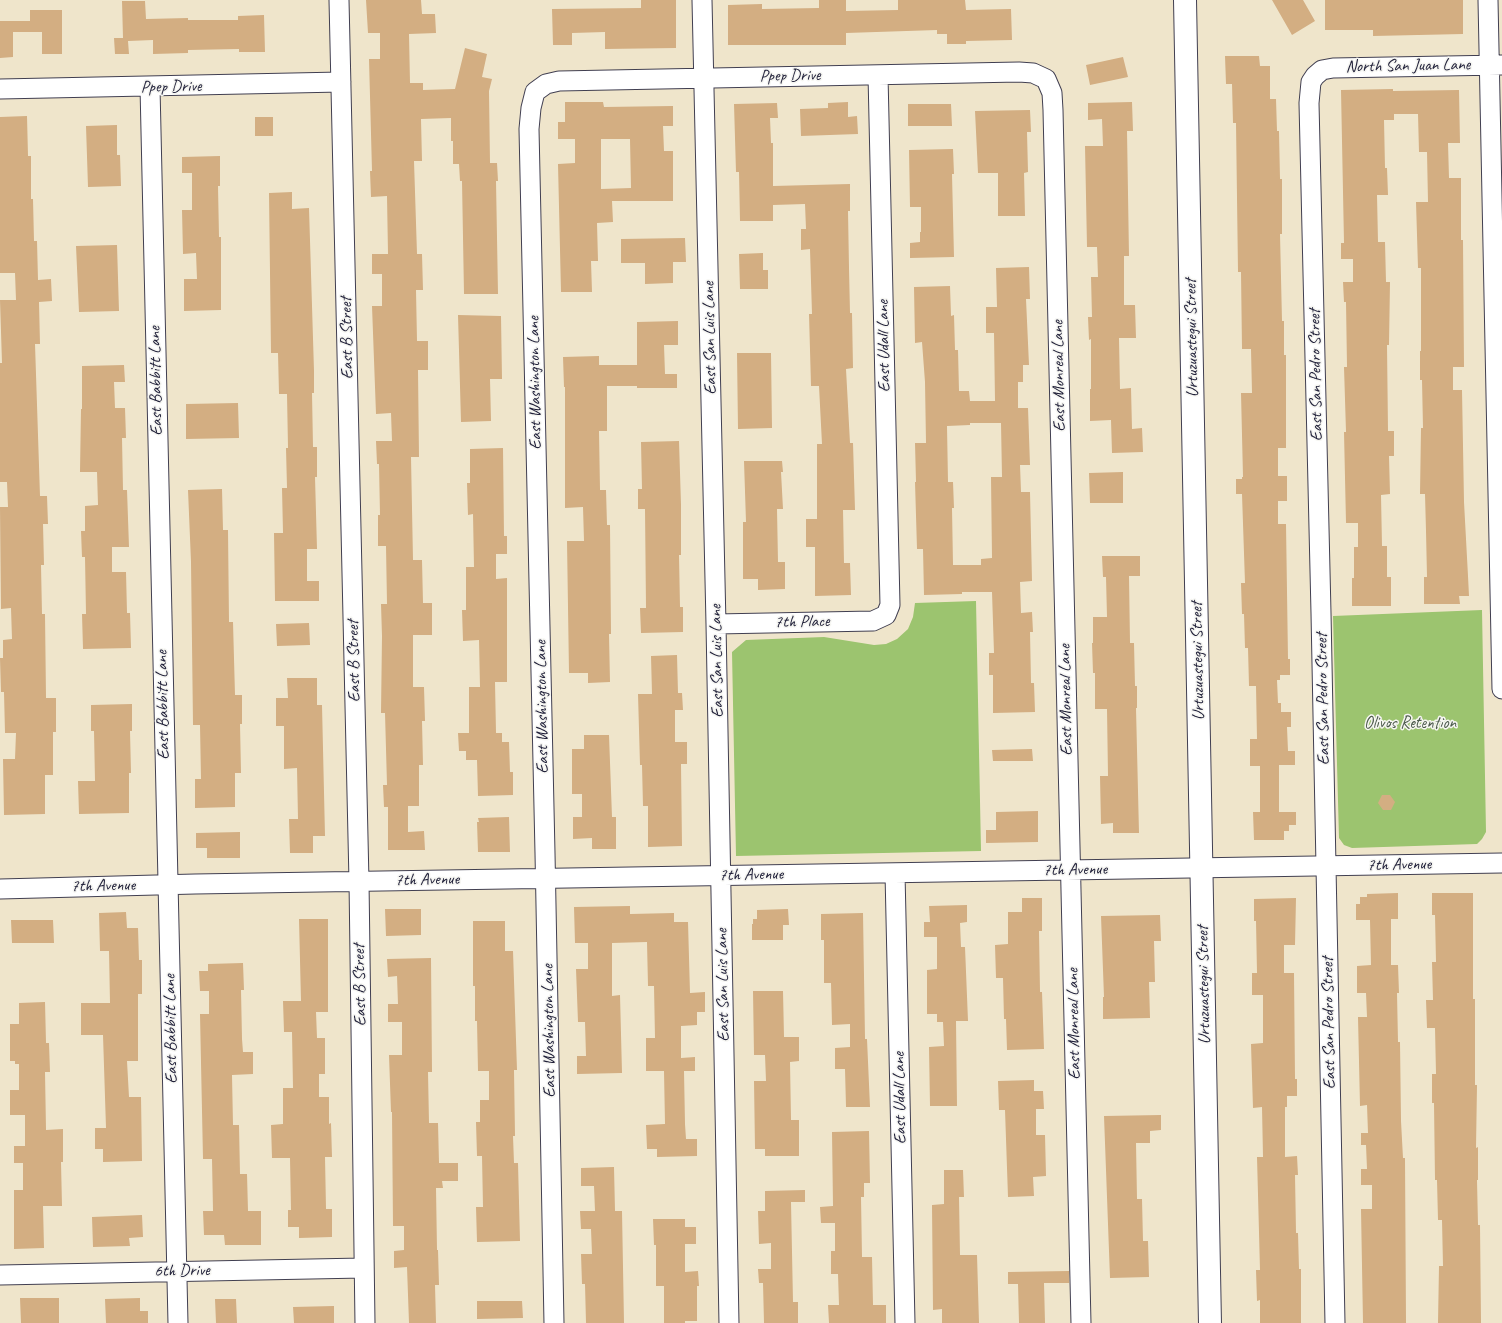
<!DOCTYPE html>
<style>
body{margin:0}
canvas{display:block;background:#efe5cb}
</style>
<canvas width="1502" height="1323"></canvas>
<script>
const ctx = document.querySelector('canvas').getContext('2d');
ctx.lineJoin = 'round';
function fillPath(path, color) {
  ctx.fillStyle = color;
  ctx.fill(path, 'evenodd');
}
function shape(rows) {
  const path = new Path2D();
  for (const r of rows) {
    path.moveTo(r[0], r[1]);
    for (let i = 2; i < r.length; i += 2) path.lineTo(r[i], r[i + 1]);
  }
  return path;
}
function strokePath(path, color, width, dash) {
  ctx.strokeStyle = color;
  ctx.lineWidth = width;
  ctx.lineCap = dash ? 'butt' : 'round';
  ctx.setLineDash(dash || []);
  ctx.stroke(path);
}
function drawText(font, color, halo, rows, align = 'center') {
  ctx.font = font + ' Caveat,sans-serif';
  ctx.lineWidth = 3;
  ctx.setLineDash([]);
  ctx.textBaseline = 'middle';
  ctx.strokeStyle = halo;
  ctx.fillStyle = color;
  for (const [text, x, y, turn = 0] of rows) {
    ctx.save();
    ctx.translate(x, y);
    ctx.rotate((+turn || 0) * Math.PI / 180);
    ctx.textAlign = isNaN(turn) ? turn : align;
    if (halo) ctx.strokeText(text, 0, 0);
    ctx.fillText(text, 0, 0);
    ctx.restore();
  }
}
fillPath(shape([
 [976,601,981,851,736,856,732,652,746,640,824,637,874,645,886,644,897,639,908,629,913,617,915,603],
 [1482,610,1486,832,1482,839,1477,844,1352,848,1344,845,1339,838,1333,616]
]), '#9cc46f');
fillPath(shape([
 [366,0,421,0,422,14,435,14,436,33,409,34,410,83,423,83,423,90,455,89,465,48,487,54,482,77,492,79,489,91,490,163,497,163,498,181,496,181,498,294,464,294,462,181,460,181,459,164,453,164,453,141,451,141,451,118,421,119,422,161,414,161,417,254,422,254,423,290,416,290,417,341,428,341,428,370,418,370,419,457,411,457,413,560,422,560,423,603,432,603,432,635,413,635,413,687,424,687,425,721,422,721,423,765,419,765,419,806,408,806,408,832,424,831,425,850,388,850,388,807,384,807,383,785,387,785,385,713,381,713,382,636,381,604,387,604,386,546,378,546,378,515,380,515,379,464,377,464,376,441,392,441,391,413,376,414,372,306,382,306,382,274,372,274,372,254,388,254,387,196,371,197,370,171,372,171,369,59,380,59,380,33,368,33],
 [641,0,676,0,676,48,605,49,605,32,572,33,572,45,553,45,552,9,641,8],
 [819,0,846,0,846,11,898,10,898,0,965,0,966,10,1011,9,1012,40,966,41,966,44,947,44,947,34,937,34,937,30,846,33,846,45,728,45,728,5,762,4,762,9,819,8],
 [1272,0,1303,0,1315,21,1292,35],
 [1325,0,1463,0,1463,34,1373,36,1373,30,1325,30],
 [122,1,145,1,146,19,188,18,188,20,238,20,238,16,264,15,265,52,239,52,239,49,188,50,188,53,153,54,153,40,128,41,129,54,115,54,114,38,123,38],
 [30,10,62,10,62,54,42,54,42,32,13,32,13,57,0,58,0,21,30,21],
 [1225,56,1259,56,1260,66,1270,66,1270,99,1276,99,1277,131,1279,131,1280,179,1282,179,1282,234,1280,234,1282,321,1284,321,1284,355,1286,355,1286,448,1278,448,1278,476,1287,476,1287,501,1278,501,1278,524,1286,524,1288,659,1290,659,1290,675,1280,675,1280,680,1277,680,1278,703,1281,703,1281,712,1291,712,1291,727,1287,727,1288,751,1295,751,1295,765,1279,765,1279,812,1296,812,1296,825,1289,825,1289,831,1284,831,1284,840,1254,840,1253,812,1260,812,1260,766,1250,766,1250,739,1257,739,1256,686,1249,686,1248,648,1245,648,1244,614,1242,614,1241,583,1245,583,1242,494,1236,494,1236,479,1242,479,1242,477,1243,477,1241,393,1252,393,1251,349,1242,349,1241,272,1238,272,1236,123,1233,123,1232,84,1226,84],
 [1123,57,1128,77,1090,85,1086,65],
 [1393,89,1393,91,1459,90,1460,143,1448,143,1449,178,1461,178,1461,240,1463,240,1464,367,1453,367,1453,390,1462,390,1464,502,1468,576,1469,596,1459,596,1460,604,1424,604,1424,577,1427,577,1426,531,1425,494,1420,494,1421,428,1423,428,1422,380,1420,380,1420,351,1421,351,1421,268,1418,268,1416,202,1428,202,1427,152,1419,152,1418,114,1394,114,1394,120,1384,120,1385,168,1387,168,1388,195,1377,195,1378,242,1385,242,1386,282,1390,282,1389,345,1387,345,1388,431,1394,431,1394,456,1389,456,1390,494,1381,495,1382,546,1387,546,1387,577,1391,577,1391,606,1352,606,1352,578,1354,578,1354,547,1358,547,1358,523,1346,523,1344,432,1346,432,1344,367,1347,367,1346,302,1344,302,1343,282,1353,282,1353,259,1341,259,1341,243,1344,243,1341,90],
 [565,102,603,102,604,107,673,106,673,126,663,126,664,151,673,151,673,201,612,201,613,222,597,223,598,261,591,261,592,292,561,292,558,164,575,163,575,139,558,139,558,122,565,122],
 [601,139,630,139,631,188,601,189],
 [848,102,848,117,857,116,858,134,801,136,800,109,828,108,828,103],
 [1132,102,1133,131,1127,131,1129,256,1124,256,1124,305,1135,305,1136,338,1119,338,1120,389,1131,388,1132,429,1142,428,1143,452,1112,453,1111,420,1090,421,1090,389,1091,389,1091,339,1089,340,1088,317,1092,317,1091,277,1098,277,1097,247,1087,247,1085,146,1103,146,1102,119,1088,120,1088,103],
 [777,103,778,118,770,118,771,143,773,143,773,186,850,184,850,211,848,211,849,268,850,313,852,313,853,368,846,369,850,443,853,443,855,510,843,510,844,563,850,563,851,595,815,596,815,547,806,547,806,519,817,519,817,444,822,444,819,386,811,386,809,314,812,314,810,249,801,250,801,229,806,229,805,204,773,205,773,221,740,221,739,172,736,172,734,104],
 [908,104,951,104,952,126,908,126],
 [1030,110,1031,132,1027,132,1028,172,1024,173,1025,216,998,216,998,173,978,173,975,111],
 [27,116,28,156,31,156,31,199,33,199,34,241,37,241,38,280,51,279,52,301,39,302,40,344,35,344,40,496,47,496,48,524,43,524,44,565,41,565,42,614,45,614,46,698,56,698,56,732,53,732,53,775,45,775,45,814,4,815,3,759,15,759,16,733,5,733,4,692,1,692,0,658,3,658,3,640,12,639,11,608,1,609,0,507,8,507,7,482,0,482,0,363,2,363,0,300,16,300,15,273,0,273,0,117],
 [255,117,273,117,273,136,255,136],
 [117,125,117,155,120,155,121,186,88,187,86,126],
 [953,149,954,174,952,174,954,257,910,258,910,243,920,242,920,232,921,232,921,207,910,207,909,150],
 [220,156,220,186,218,186,219,237,221,237,221,310,184,311,184,279,197,279,196,253,183,254,182,210,192,210,192,173,182,173,182,157],
 [292,192,292,209,309,208,314,371,314,393,312,393,313,447,317,447,317,477,315,477,317,549,307,549,307,581,319,581,319,601,275,601,274,533,283,533,282,488,287,488,286,448,288,448,287,394,279,394,278,353,271,353,269,193],
 [685,238,686,262,673,262,673,283,645,284,645,263,621,263,621,239],
 [117,245,119,311,79,312,76,246],
 [763,253,763,270,768,270,768,289,740,289,739,254],
 [1029,267,1030,299,1026,299,1029,365,1023,365,1023,382,1018,382,1018,408,1028,408,1030,465,1020,465,1021,492,1030,492,1032,581,1020,582,1021,613,1032,612,1033,632,1030,632,1031,683,1034,683,1035,712,993,713,993,675,989,675,989,653,994,653,992,592,962,592,962,594,924,595,923,549,917,549,915,482,916,482,915,443,926,443,925,382,922,342,915,343,914,287,950,286,951,316,954,315,955,350,958,350,959,391,969,391,970,401,995,401,994,333,986,333,986,307,997,307,996,268],
 [970,423,1001,423,1002,477,991,477,992,558,981,559,981,565,953,565,952,508,954,508,953,482,948,482,947,426,970,425],
 [458,315,501,316,502,379,490,379,491,421,461,422],
 [678,321,678,345,664,345,665,374,677,374,677,388,637,388,637,386,607,386,607,431,599,431,600,490,606,490,607,525,610,525,611,634,609,634,610,682,588,683,588,673,569,673,567,541,584,541,583,507,565,508,565,387,564,387,563,357,599,356,599,365,637,365,637,322],
 [737,353,771,353,772,428,738,429],
 [124,365,125,382,114,382,115,408,125,408,126,438,122,438,123,490,127,490,129,547,112,547,112,572,126,572,127,613,130,613,131,648,83,649,82,614,86,614,85,557,82,557,81,531,85,531,85,506,98,505,97,472,80,472,81,409,82,409,82,366],
 [238,403,239,438,186,439,186,404],
 [679,441,681,505,681,555,679,555,680,607,683,607,683,632,641,633,640,608,646,608,645,509,638,509,638,489,642,489,641,442],
 [503,448,504,536,507,536,507,554,496,554,496,579,507,578,507,682,495,682,496,733,502,733,502,742,509,742,510,772,513,772,513,795,478,796,477,760,466,760,466,751,459,751,458,733,469,733,469,687,480,687,479,640,463,641,462,610,466,610,466,567,474,567,473,514,468,515,467,483,470,483,470,449],
 [744,461,782,461,783,472,781,472,783,509,777,509,778,562,785,562,785,589,758,590,758,579,743,579,743,522,746,522],
 [1123,472,1123,503,1090,503,1089,473],
 [222,489,223,530,228,530,229,622,233,622,235,695,242,695,242,724,240,724,241,773,235,773,235,807,195,808,195,779,201,779,200,725,193,725,191,562,188,490],
 [1102,556,1140,556,1140,576,1129,576,1130,643,1134,643,1135,686,1137,686,1137,708,1136,708,1139,833,1113,833,1113,823,1101,824,1100,776,1108,776,1107,709,1095,709,1095,673,1093,673,1092,643,1093,643,1093,617,1107,617,1106,577,1103,577],
 [309,623,310,645,277,646,276,624],
 [677,655,678,693,682,693,683,710,675,710,675,742,687,742,687,764,681,764,682,846,648,847,648,806,643,806,642,765,640,765,638,694,652,694,651,656],
 [287,678,317,678,317,705,322,705,325,836,313,836,313,853,290,853,289,819,298,819,297,768,284,769,284,726,276,726,276,698,288,698],
 [132,704,132,731,130,731,131,773,129,773,129,813,79,814,78,781,95,781,94,731,91,731,91,705],
 [584,735,609,735,612,817,616,817,616,849,592,849,592,838,573,839,573,817,582,817,582,794,572,794,572,749,584,749],
 [1032,749,1033,761,993,761,992,750],
 [1382,795,1390,795,1395,802,1391,810,1383,810,1378,803],
 [1038,811,1038,842,986,843,986,830,996,830,996,812],
 [509,817,510,852,478,852,477,822,479,822,478,818],
 [240,832,240,858,207,858,207,848,196,848,196,833],
 [1398,893,1398,919,1391,919,1391,965,1398,965,1399,993,1397,993,1398,1042,1400,1042,1401,1121,1403,1158,1405,1158,1406,1323,1363,1323,1361,1209,1372,1209,1372,1185,1361,1185,1361,1169,1367,1169,1366,1145,1361,1145,1361,1133,1368,1133,1367,1105,1360,1106,1358,1017,1367,1017,1366,993,1357,993,1357,966,1371,965,1370,920,1356,920,1356,904,1360,904,1360,897,1367,897,1367,894],
 [1432,893,1473,893,1473,999,1475,999,1475,1085,1477,1085,1476,1148,1478,1147,1478,1180,1477,1180,1478,1225,1480,1225,1481,1323,1438,1323,1439,1266,1443,1266,1442,1220,1438,1220,1437,1180,1435,1180,1434,1103,1432,1103,1432,1074,1436,1074,1435,1028,1427,1028,1426,1000,1433,1000,1432,962,1436,962,1435,915,1432,915],
 [1022,898,1042,898,1042,931,1039,931,1040,992,1042,992,1044,1049,1007,1050,1006,1019,1004,1019,1003,978,996,978,995,945,1008,944,1008,912,1022,912],
 [1296,898,1295,945,1284,945,1284,973,1294,973,1295,1079,1297,1079,1297,1096,1287,1096,1287,1107,1285,1107,1285,1157,1297,1156,1298,1175,1295,1175,1296,1233,1298,1233,1299,1269,1301,1269,1301,1323,1260,1323,1260,1300,1257,1301,1256,1270,1260,1270,1257,1157,1263,1157,1262,1107,1253,1108,1251,1044,1263,1043,1263,995,1252,995,1252,973,1257,973,1256,921,1254,921,1254,899],
 [967,905,967,922,960,923,961,947,965,947,968,1021,956,1021,957,1106,930,1106,929,1047,944,1046,943,1022,937,1022,937,1014,927,1014,927,970,937,969,937,937,924,937,924,922,930,922,929,906],
 [630,906,630,914,674,913,674,922,688,922,690,993,705,992,705,1012,697,1012,697,1025,681,1026,681,1058,695,1057,695,1071,684,1071,685,1124,686,1139,697,1139,697,1156,657,1157,657,1149,647,1149,646,1125,665,1124,664,1071,646,1071,646,1038,655,1038,654,986,648,986,647,942,612,943,612,996,620,995,622,1073,577,1074,577,1056,586,1056,585,1022,578,1022,576,969,588,969,588,943,575,943,574,907],
 [385,909,421,909,421,935,386,936],
 [788,909,789,925,783,925,783,940,752,940,752,924,753,924,753,919,757,919,757,910],
 [126,912,127,928,138,928,139,960,142,960,142,994,138,994,138,1061,127,1061,129,1097,141,1097,142,1161,103,1162,103,1149,95,1149,95,1128,106,1128,103,1035,81,1035,81,1003,110,1003,109,951,100,951,99,913],
 [863,913,865,1039,867,1039,870,1107,846,1107,845,1069,835,1069,835,1048,850,1047,850,1024,832,1025,831,983,824,983,824,940,821,940,821,914],
 [1160,915,1161,941,1154,941,1155,982,1149,982,1150,1018,1103,1019,1103,997,1104,997,1101,916],
 [299,919,328,919,328,1012,316,1012,317,1038,325,1038,325,1074,319,1074,319,1097,329,1097,329,1124,331,1123,332,1157,325,1157,326,1209,332,1209,332,1237,299,1238,299,1227,288,1227,288,1210,291,1210,290,1158,272,1158,271,1125,283,1124,283,1088,293,1088,292,1032,284,1032,283,1001,301,1001],
 [11,920,53,920,54,943,12,943],
 [473,921,505,921,505,951,513,951,517,1070,514,1070,515,1136,513,1136,514,1163,518,1163,520,1241,477,1242,476,1207,483,1207,482,1156,477,1156,476,1122,480,1122,480,1100,489,1100,489,1071,478,1071,477,1021,475,1021,475,986,473,986],
 [431,958,432,1072,428,1072,429,1123,438,1123,439,1163,458,1163,458,1181,442,1181,443,1188,436,1188,437,1250,438,1250,439,1285,435,1285,436,1323,409,1323,407,1267,394,1268,394,1251,404,1250,404,1226,393,1226,392,1112,391,1112,389,1055,402,1055,402,1022,388,1022,388,1004,398,1004,397,976,388,977,387,959],
 [243,963,244,990,241,990,242,1039,243,1052,253,1052,253,1074,232,1075,233,1125,239,1125,240,1174,247,1174,248,1211,261,1211,261,1245,225,1245,224,1235,204,1235,203,1211,213,1211,212,1159,203,1159,200,1014,209,1014,209,991,200,991,199,971,208,971,208,964],
 [753,991,783,991,784,1037,799,1037,799,1061,790,1062,791,1120,799,1120,799,1156,765,1156,765,1149,755,1149,754,1081,766,1081,765,1055,754,1055],
 [45,1002,46,1043,49,1043,50,1072,45,1072,46,1130,63,1129,63,1162,61,1162,62,1206,43,1206,44,1248,14,1249,14,1190,23,1190,23,1163,14,1163,14,1146,25,1146,25,1115,10,1115,10,1090,19,1090,19,1064,15,1064,15,1061,10,1061,10,1024,19,1024,19,1003],
 [1034,1080,1034,1091,1043,1091,1044,1109,1036,1109,1036,1135,1045,1135,1046,1176,1033,1177,1034,1196,1008,1197,1005,1110,999,1110,998,1081],
 [1161,1115,1161,1130,1150,1131,1150,1143,1136,1143,1137,1199,1142,1199,1143,1241,1148,1241,1149,1277,1110,1278,1104,1116],
 [869,1131,870,1183,864,1183,864,1197,861,1197,862,1257,872,1257,873,1305,886,1305,886,1323,829,1323,828,1305,839,1305,838,1274,831,1274,831,1251,835,1251,835,1223,821,1223,820,1207,833,1206,832,1132],
 [614,1167,615,1211,622,1211,624,1323,586,1323,585,1284,582,1284,581,1254,592,1254,591,1229,581,1229,580,1211,595,1211,594,1186,581,1186,581,1168],
 [944,1170,963,1170,964,1197,959,1197,960,1255,977,1255,979,1323,942,1323,942,1309,933,1310,932,1205,944,1204],
 [805,1190,805,1202,791,1202,793,1302,798,1302,798,1323,764,1323,763,1283,759,1283,758,1269,771,1269,771,1243,759,1244,758,1211,765,1211,765,1191],
 [142,1215,143,1237,129,1238,130,1246,93,1247,92,1217],
 [653,1219,685,1219,685,1227,696,1227,696,1244,685,1244,685,1272,698,1271,699,1286,697,1286,697,1321,685,1321,685,1323,664,1323,664,1286,656,1286,656,1245,654,1245],
 [1069,1271,1069,1283,1044,1283,1045,1323,1019,1323,1018,1284,1008,1284,1008,1272],
 [20,1298,59,1298,59,1323,21,1323],
 [140,1298,140,1311,148,1311,148,1323,106,1323,105,1299],
 [215,1299,236,1299,237,1323,216,1323],
 [477,1301,522,1301,523,1318,477,1319],
 [334,1306,334,1323,294,1323,293,1307]
]), '#d3ae82');
const minor = shape([
 [339,0,359,881,365,1323],
 [702,0,716,624,729,1323],
 [1488,0,1502,689],
 [150,87,178,1323],
 [0,89,341,82],
 [716,624,873,621,886,615,890,605,878,75],
 [895,873,905,1323],
 [0,889,195,884,1502,863],
 [0,1275,363,1268],
 [554,1323,545,853,529,129,531,108,535,92,546,84,559,81,1019,72,1033,73,1046,79,1052,93,1053,110,1081,1323],
 [1335,1323,1321,613,1309,103,1311,82,1315,76,1322,70,1333,68,1502,65]
]);
const major = shape([
 [1185,0,1210,1323]
]);
strokePath(minor, '#413f51', 21);
strokePath(major, '#413f51', 24);
strokePath(minor, '#fff', 19);
strokePath(major, '#fff', 22);
drawText('17px', '#22223b', '#f6f6f2', [
 ["North San Juan Lane",1408,66,-1],
 ["Ppep Drive",790,76,-1],
 ["Ppep Drive",171,87,-1],
 ["East B Street",347,338,-91],
 ["East San Luis Lane",710,338,-91],
 ["Urtuzuastegui Street",1192,338,-91],
 ["East Udall Lane",884,346,-91],
 ["East San Pedro Street",1316,375,-91],
 ["East Monreal Lane",1059,376,-91],
 ["East Babbitt Lane",156,381,-91],
 ["East Washington Lane",535,383,-91],
 ["7th Place",802,622,-1],
 ["East B Street",354,661,-91],
 ["East San Luis Lane",717,661,-91],
 ["Urtuzuastegui Street",1198,661,-91],
 ["East San Pedro Street",1323,699,-91],
 ["East Monreal Lane",1066,700,-91],
 ["East Babbitt Lane",163,705,-91],
 ["East Washington Lane",542,707,-91],
 ["7th Avenue",1399,865,-1],
 ["7th Avenue",1075,870,-1],
 ["7th Avenue",751,875,-1],
 ["7th Avenue",427,880,-1],
 ["7th Avenue",103,886,-1],
 ["East B Street",360,985,-91],
 ["East San Luis Lane",723,985,-91],
 ["Urtuzuastegui Street",1204,985,-91],
 ["East San Pedro Street",1329,1023,-91],
 ["East Monreal Lane",1074,1024,-91],
 ["East Babbitt Lane",171,1029,-91],
 ["East Washington Lane",549,1031,-91],
 ["East Udall Lane",900,1098,-91],
 ["6th Drive",182,1271,-1]
]);
drawText('17px', '#4d5b4d', '#f6f6f2', [
 ["Olivos Retention",1410,724]
]);
</script>
